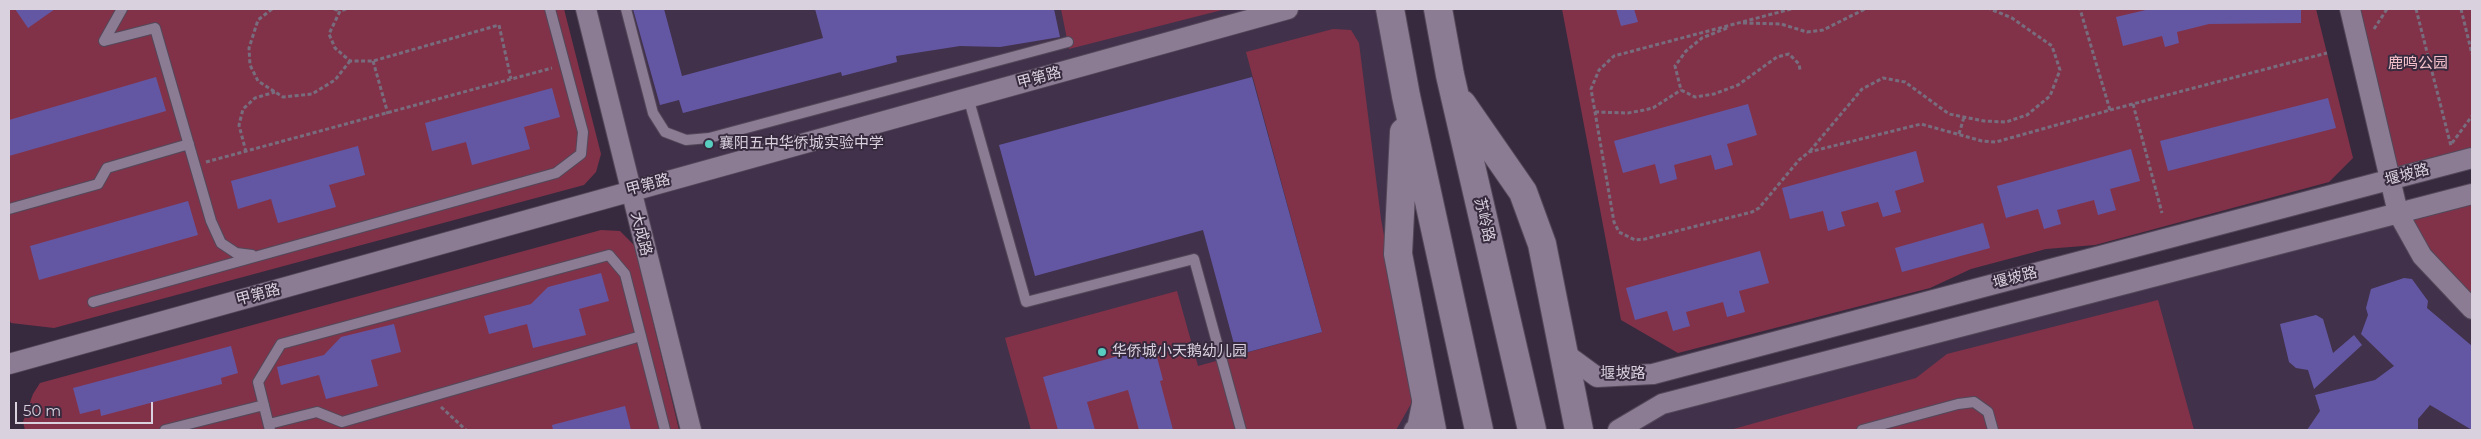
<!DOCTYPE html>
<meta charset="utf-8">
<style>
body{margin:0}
#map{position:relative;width:2481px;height:439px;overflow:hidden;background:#372a3e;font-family:Montserrat,sans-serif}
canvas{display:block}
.frame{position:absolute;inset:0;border:10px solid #d9d1de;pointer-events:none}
.scale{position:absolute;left:15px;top:402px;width:138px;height:22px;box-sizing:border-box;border:2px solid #d9d1de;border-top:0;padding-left:6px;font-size:15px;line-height:18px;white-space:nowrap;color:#d9d1de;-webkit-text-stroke:4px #372a3e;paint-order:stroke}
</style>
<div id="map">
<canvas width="2481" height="439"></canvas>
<div class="frame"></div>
<div class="scale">50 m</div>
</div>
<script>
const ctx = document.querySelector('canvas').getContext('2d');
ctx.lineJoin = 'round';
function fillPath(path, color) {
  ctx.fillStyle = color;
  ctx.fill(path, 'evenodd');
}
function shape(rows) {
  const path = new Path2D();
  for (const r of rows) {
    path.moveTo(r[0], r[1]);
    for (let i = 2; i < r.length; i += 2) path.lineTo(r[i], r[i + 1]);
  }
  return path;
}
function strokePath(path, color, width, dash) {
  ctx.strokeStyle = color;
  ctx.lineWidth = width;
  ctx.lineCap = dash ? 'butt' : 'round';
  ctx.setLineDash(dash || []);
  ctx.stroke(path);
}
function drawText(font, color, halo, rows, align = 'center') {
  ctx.font = font + ' Montserrat,"Noto Sans SC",sans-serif';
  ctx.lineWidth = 4;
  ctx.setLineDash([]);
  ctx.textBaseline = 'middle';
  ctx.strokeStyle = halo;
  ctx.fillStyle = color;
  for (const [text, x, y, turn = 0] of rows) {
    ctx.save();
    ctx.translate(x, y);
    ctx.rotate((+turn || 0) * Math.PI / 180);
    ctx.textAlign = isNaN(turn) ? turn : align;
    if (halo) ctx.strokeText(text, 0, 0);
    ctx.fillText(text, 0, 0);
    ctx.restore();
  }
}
fillPath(shape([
 [586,9,1390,9,1406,96,1398,254,1424,389,1414,430,691,430],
 [2398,213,2472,309,2472,430,1618,430,1662,404]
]), '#42314b');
fillPath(shape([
 [9,9,564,9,601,154,596,172,584,185,54,328,11,323,9,319],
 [1061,9,1226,9,1069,49],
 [1562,9,2316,9,2353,158,2329,182,2095,245,2046,249,1971,269,1930,288,1678,353,1621,320],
 [2350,9,2472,9,2472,158,2390,179],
 [1333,29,1351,30,1359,43,1381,219,1410,378,1412,402,1396,430,1031,430,1005,338,1177,291,1198,366,1322,332,1246,52],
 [2472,194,2472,309,2398,213],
 [601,230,620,231,635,246,679,430,25,430,23,422,33,394,40,383],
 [2158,300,2194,430,1730,430,1916,378,1947,354]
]), '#823248');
fillPath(shape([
 [15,9,55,9,28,28],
 [633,9,664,9,682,76,823,38,815,9,1054,9,1060,37,1000,47,960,46,896,56,897,62,842,76,841,72,683,113,679,100,660,105],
 [1616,9,1634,9,1638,22,1621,26],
 [2150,9,2301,9,2301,23,2209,24,2177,32,2179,43,2165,47,2162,36,2123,46,2116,17],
 [156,77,166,111,9,156,9,120],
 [1252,77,1322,332,1237,355,1203,230,1035,276,999,145],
 [552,88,560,117,524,127,530,149,472,165,466,142,432,151,425,123],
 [2328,98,2336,128,2168,171,2160,141],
 [1748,104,1757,135,1727,144,1733,165,1715,170,1711,155,1674,165,1677,179,1660,184,1655,164,1623,173,1614,141],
 [358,146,365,175,329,185,336,207,278,223,271,199,238,209,231,181],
 [2131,149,2140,181,2110,189,2116,210,2098,215,2094,200,2057,210,2061,224,2044,229,2038,209,2006,218,1997,186],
 [1916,151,1924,182,1895,191,1901,212,1883,217,1878,202,1841,212,1845,226,1828,231,1823,211,1790,219,1782,188],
 [188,201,198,235,39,280,30,246],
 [1983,223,1990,248,1902,272,1895,248],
 [1760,251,1769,283,1739,291,1745,312,1727,317,1723,302,1686,312,1690,326,1673,331,1667,311,1635,320,1626,288],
 [601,273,609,301,579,309,586,335,533,348,527,324,489,334,484,316,531,304,548,287],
 [2404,278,2412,279,2428,301,2427,308,2472,346,2472,430,2430,405,2418,419,2418,430,2307,430,2320,411,2315,395,2375,380,2394,366,2361,334,2368,315,2366,308,2371,289],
 [2316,315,2323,319,2333,353,2354,335,2362,345,2314,389,2308,370,2296,368,2289,362,2280,324],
 [394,324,401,352,371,360,378,386,326,399,319,375,281,385,277,367,324,355,341,337],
 [231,346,238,373,221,378,222,384,101,416,100,409,80,414,73,388],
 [1154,346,1163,380,1160,381,1173,430,1139,430,1128,390,1087,402,1095,430,1058,430,1043,377],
 [625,406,631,430,553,430,552,425]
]), '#6357a4');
const service = shape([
 [122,9,104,41,155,28,211,221,221,243,236,253,252,255],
 [626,9,653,113,665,132,686,140,709,138,1068,42],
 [968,97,1026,302,1194,259,1241,430],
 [9,209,98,184,107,168,189,144],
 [93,302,556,173,581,154,583,132,550,9],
 [269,424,317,412,342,422,641,336],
 [165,430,264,405],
 [270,430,258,382,281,344,609,255,625,274,665,430],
 [1862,430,1958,404,1974,402,1988,412,1993,430]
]);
const minor = shape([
 [586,9,691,430],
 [2350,9,2398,213,2422,256,2472,309],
 [1563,352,1597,377,1653,374,2472,158],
 [9,364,1288,9],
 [1414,430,1417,428,1423,399],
 [1618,430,1662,404,2472,194]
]);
const secondary = shape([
 [1390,9,1406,96,1479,430],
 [1438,9,1450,75,1532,430],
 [1462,104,1523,192,1542,244,1579,430],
 [1404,132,1398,254,1432,430]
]);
strokePath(service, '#534759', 12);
strokePath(minor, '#534759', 22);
strokePath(secondary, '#534759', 30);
strokePath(shape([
 [272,9,258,20,249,48,250,65,258,81,283,97,312,94,335,80,350,61],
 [334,9,340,11],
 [346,9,340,11,329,34,335,48,350,61,373,61,499,25,511,79],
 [1791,9,1614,56,1599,70,1591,89,1614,222,1619,232,1635,240,1645,239,1752,212,1759,208,1799,160,1809,152,1921,124,1982,141,1996,142,2110,110,2080,9],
 [2416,9,2451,146],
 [2461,9,2472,54],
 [1743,23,1781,24,1807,32,1823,30,1865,9],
 [1727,28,1702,38,1686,51,1675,66,1681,90,1695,97,1714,94,1738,85,1777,57,1789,54,1799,64,1800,70],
 [2374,29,2387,9],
 [373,61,388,114],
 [2133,104,2162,213],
 [2110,110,2327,53],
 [1595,112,1628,113,1644,110,1653,108,1681,90],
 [1959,134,1964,117],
 [2452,143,2472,116],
 [1810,151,1862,89,1883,78,1905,82,1949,114,1984,121,2006,122,2027,115,2050,96,2060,70,2052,46,2012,18,1990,9],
 [246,152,239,125,243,109,255,98,275,92],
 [206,162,552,68],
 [441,407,466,430]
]), '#786d7e', 3, [4, 2.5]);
strokePath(service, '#8b7b93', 10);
strokePath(minor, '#8b7b93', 20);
strokePath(secondary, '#8b7b93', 28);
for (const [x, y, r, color] of [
 [709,144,5,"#58cec1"],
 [1102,352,5,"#58cec1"]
]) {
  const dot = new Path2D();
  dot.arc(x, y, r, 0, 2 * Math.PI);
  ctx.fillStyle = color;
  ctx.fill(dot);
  strokePath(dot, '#372a3e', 2);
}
drawText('15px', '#f4c1cb', '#372a3e', [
 ["鹿鸣公园",2418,64]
]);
drawText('15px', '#d9d1de', '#372a3e', [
 ["甲第路",1039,78,-15],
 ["堰坡路",2407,175,-15],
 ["甲第路",648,185,-15],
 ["苏岭路",1484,220,77],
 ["大成路",641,234,76],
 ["堰坡路",2015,278,-15],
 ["甲第路",258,295,-15],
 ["堰坡路",1623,374]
]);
drawText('15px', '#d9d1de', '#372a3e', [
 ["襄阳五中华侨城实验中学",719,144],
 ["华侨城小天鹅幼儿园",1112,352]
], 'left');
</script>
